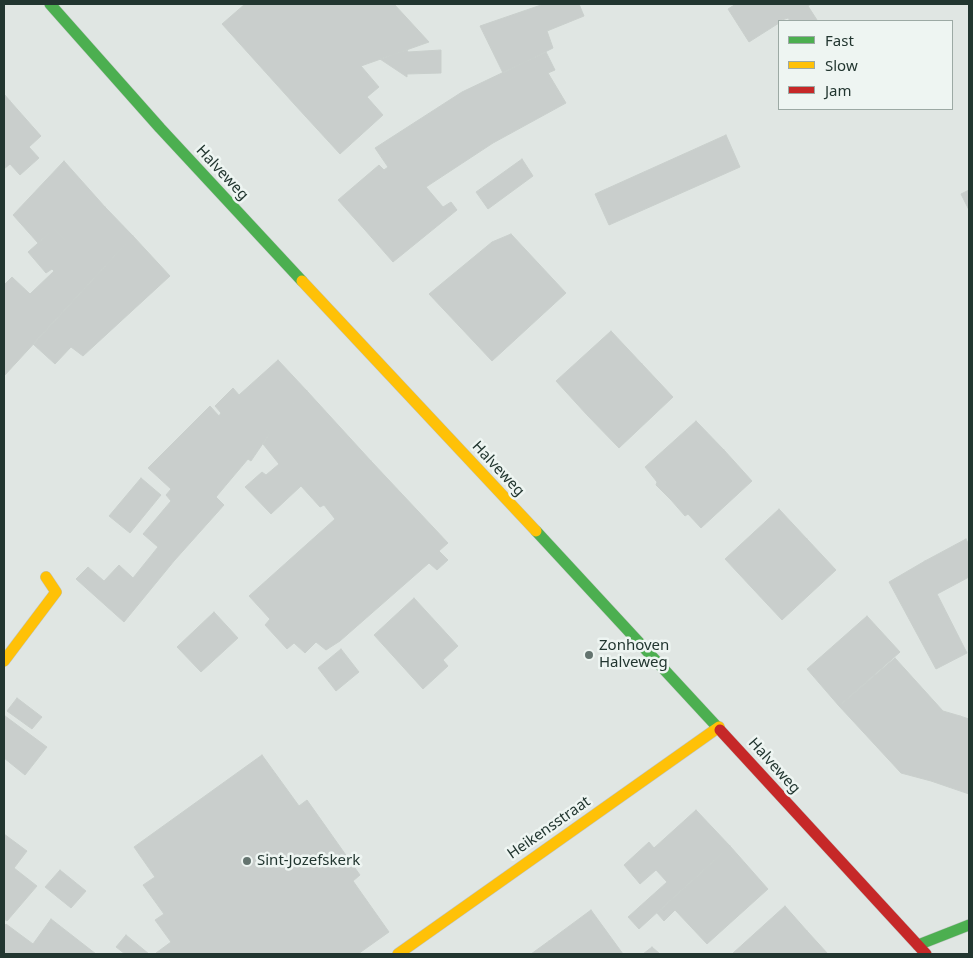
<!DOCTYPE html>
<style>
body{margin:0}
#map{position:relative;width:973px;height:958px;overflow:hidden;background:#e0e6e3;font-family:"Noto Sans",sans-serif}
canvas{display:block}
.frame{position:absolute;inset:0;border:5px solid #223630;pointer-events:none}
.legend{position:absolute;left:778px;top:20px;width:175px;height:90px;box-sizing:border-box;background:#eef5f2;border:1px solid #9ca9a4;margin:0;padding:6px 9px;list-style:none;font-size:15px;color:#223630}
.legend li{display:flex;align-items:center;gap:10px;height:25px}
.legend b{width:25px;border:1px solid #9ca9a4}
</style>
<div id="map">
<canvas width="973" height="958"></canvas>
<div class="frame"></div>
<ul class="legend">
<li><b style="height:6px;background:#4caf50"></b>Fast</li>
<li><b style="height:6px;background:#ffc107"></b>Slow</li>
<li><b style="height:6px;background:#c62828"></b>Jam</li>
</ul>
</div>
<script>
const ctx = document.querySelector('canvas').getContext('2d');
ctx.lineJoin = 'round';
function fillPath(path, color) {
  ctx.fillStyle = color;
  ctx.fill(path, 'evenodd');
}
function shape(rows) {
  const path = new Path2D();
  for (const r of rows) {
    path.moveTo(r[0], r[1]);
    for (let i = 2; i < r.length; i += 2) path.lineTo(r[i], r[i + 1]);
  }
  return path;
}
function strokePath(path, color, width, dash) {
  ctx.strokeStyle = color;
  ctx.lineWidth = width;
  ctx.lineCap = dash ? 'butt' : 'round';
  ctx.setLineDash(dash || []);
  ctx.stroke(path);
}
function drawText(font, color, halo, rows, align = 'center') {
  ctx.font = font + ' "Noto Sans",sans-serif';
  ctx.lineWidth = 5;
  ctx.setLineDash([]);
  ctx.textBaseline = 'middle';
  ctx.strokeStyle = halo;
  ctx.fillStyle = color;
  for (const [text, x, y, turn = 0] of rows) {
    ctx.save();
    ctx.translate(x, y);
    ctx.rotate((+turn || 0) * Math.PI / 180);
    ctx.textAlign = isNaN(turn) ? turn : align;
    if (halo) ctx.strokeText(text, 0, 0);
    ctx.fillText(text, 0, 0);
    ctx.restore();
  }
}
const building = shape([
 [245,4,394,4,429,42,344,72,295,105,222,24,245,4],
 [544,4,579,4,584,16,547,31,553,48,503,73,480,26,544,4],
 [736,4,795,4,806,21,790,21,788,18,779,21,779,23,749,42,728,9,736,4],
 [795,4,811,4,808,6,817,20,806,21,795,4],
 [407,50,408,52,441,50,441,73,407,74,407,77,380,59,407,50],
 [546,52,555,70,548,73,566,103,493,143,426,187,365,230,338,200,379,165,384,170,388,167,375,148,462,92,546,52],
 [361,66,379,87,367,97,383,115,340,154,295,105,344,72,361,66],
 [4,94,10,101,4,107,4,94],
 [10,101,41,136,29,147,39,158,20,175,10,164,4,169,4,107,10,101],
 [726,135,740,167,609,225,595,194,726,135],
 [522,159,533,176,488,209,476,192,522,159],
 [64,161,105,207,65,240,54,229,38,243,13,215,64,161],
 [426,187,443,207,451,202,457,210,393,262,365,230,426,187],
 [969,190,969,210,961,194,969,190],
 [105,207,133,236,4,376,4,285,12,277,30,294,54,271,52,269,46,273,28,252,54,229,65,240,105,207],
 [511,234,566,293,492,361,429,294,492,242,511,234],
 [133,236,170,276,83,356,71,347,55,364,33,344,133,236],
 [611,331,642,364,587,415,556,381,611,331],
 [278,360,307,391,266,429,270,433,251,461,248,459,216,497,224,505,174,561,124,622,76,579,88,567,104,581,119,565,133,578,158,547,143,534,171,501,166,495,171,489,148,468,210,406,219,416,221,413,215,406,233,388,239,395,278,360],
 [642,364,673,397,619,448,587,415,642,364],
 [307,391,371,461,324,505,320,507,301,486,271,514,245,487,262,472,266,475,279,464,263,444,270,433,266,429,307,391],
 [696,421,724,450,671,500,656,485,657,482,645,467,696,421],
 [724,450,752,481,701,528,688,514,685,516,671,500,724,450],
 [371,461,448,543,439,551,448,560,437,570,429,563,340,641,326,650,316,642,305,653,294,643,287,649,265,625,270,619,249,596,335,519,324,505,371,461],
 [141,478,161,495,130,533,109,516,141,478],
 [779,509,807,539,753,589,725,559,779,509],
 [807,539,836,570,782,620,753,589,807,539],
 [966,539,969,545,969,577,941,592,925,561,966,539],
 [925,561,941,592,937,594,967,653,936,669,889,582,925,561],
 [414,598,458,646,443,660,448,666,423,689,374,635,414,598],
 [214,612,238,638,201,672,177,647,214,612],
 [867,616,900,652,839,706,807,669,867,616],
 [341,649,359,672,336,691,318,668,341,649],
 [895,658,943,711,960,716,931,781,901,773,839,706,895,658],
 [17,698,42,717,32,729,7,711,17,698],
 [5,716,47,747,25,775,4,758,5,716],
 [960,716,969,719,969,794,931,781,960,716],
 [262,755,299,806,307,800,360,875,353,881,389,932,358,954,157,954,156,953,171,942,155,920,164,914,143,885,155,877,134,847,262,755],
 [696,810,730,846,639,929,628,917,667,882,656,870,640,884,624,865,649,842,654,848,696,810],
 [4,834,27,851,14,868,37,886,7,921,4,919,4,834],
 [730,846,768,889,707,944,675,910,664,921,657,913,730,846],
 [60,870,86,891,71,908,45,887,60,870],
 [785,906,807,931,783,954,732,954,785,906],
 [591,910,623,954,559,954,549,941,591,910],
 [51,919,96,954,4,954,4,927,6,924,33,944,51,919],
 [807,931,828,954,783,954,807,931],
 [126,935,149,954,125,954,116,947,126,935],
 [549,941,559,954,531,954,549,941],
 [652,947,660,954,643,954,652,947]
]);
fillPath(building, '#c9cecc');
strokePath(building, '#c9cfcc', 1);
const fast = shape([
 [50,4,160,128,302,281],
 [536,531,720,730],
 [918,945,969,925]
]);
const slow = shape([
 [302,281,536,531],
 [4,661,56,592,46,577],
 [398,954,719,727]
]);
const jam = shape([
 [720,730,926,954]
]);
strokePath(fast, '#bdc3c0', 12);
strokePath(slow, '#bdc3c0', 12);
strokePath(jam, '#bdc3c0', 12);
strokePath(fast, '#4caf50', 11);
strokePath(slow, '#ffc107', 11);
strokePath(jam, '#c62828', 11);
for (const [x, y, r, color] of [
 [589,655,5,"#64746f"],
 [247,861,5,"#64746f"]
]) {
  const dot = new Path2D();
  dot.arc(x, y, r, 0, 2 * Math.PI);
  ctx.fillStyle = color;
  ctx.fill(dot);
  strokePath(dot, '#eef5f2', 2);
}
drawText('15px', '#223630', '#eef5f2', [
 ["Halveweg",222,173,47],
 ["Halveweg",498,469,47],
 ["Halveweg",774,766,48],
 ["Heikensstraat",549,828,-35]
]);
drawText('15px', '#223630', '#eef5f2', [
 ["Zonhoven",599,646],
 ["Halveweg",599,663],
 ["Sint-Jozefskerk",257,861]
], 'left');
</script>
